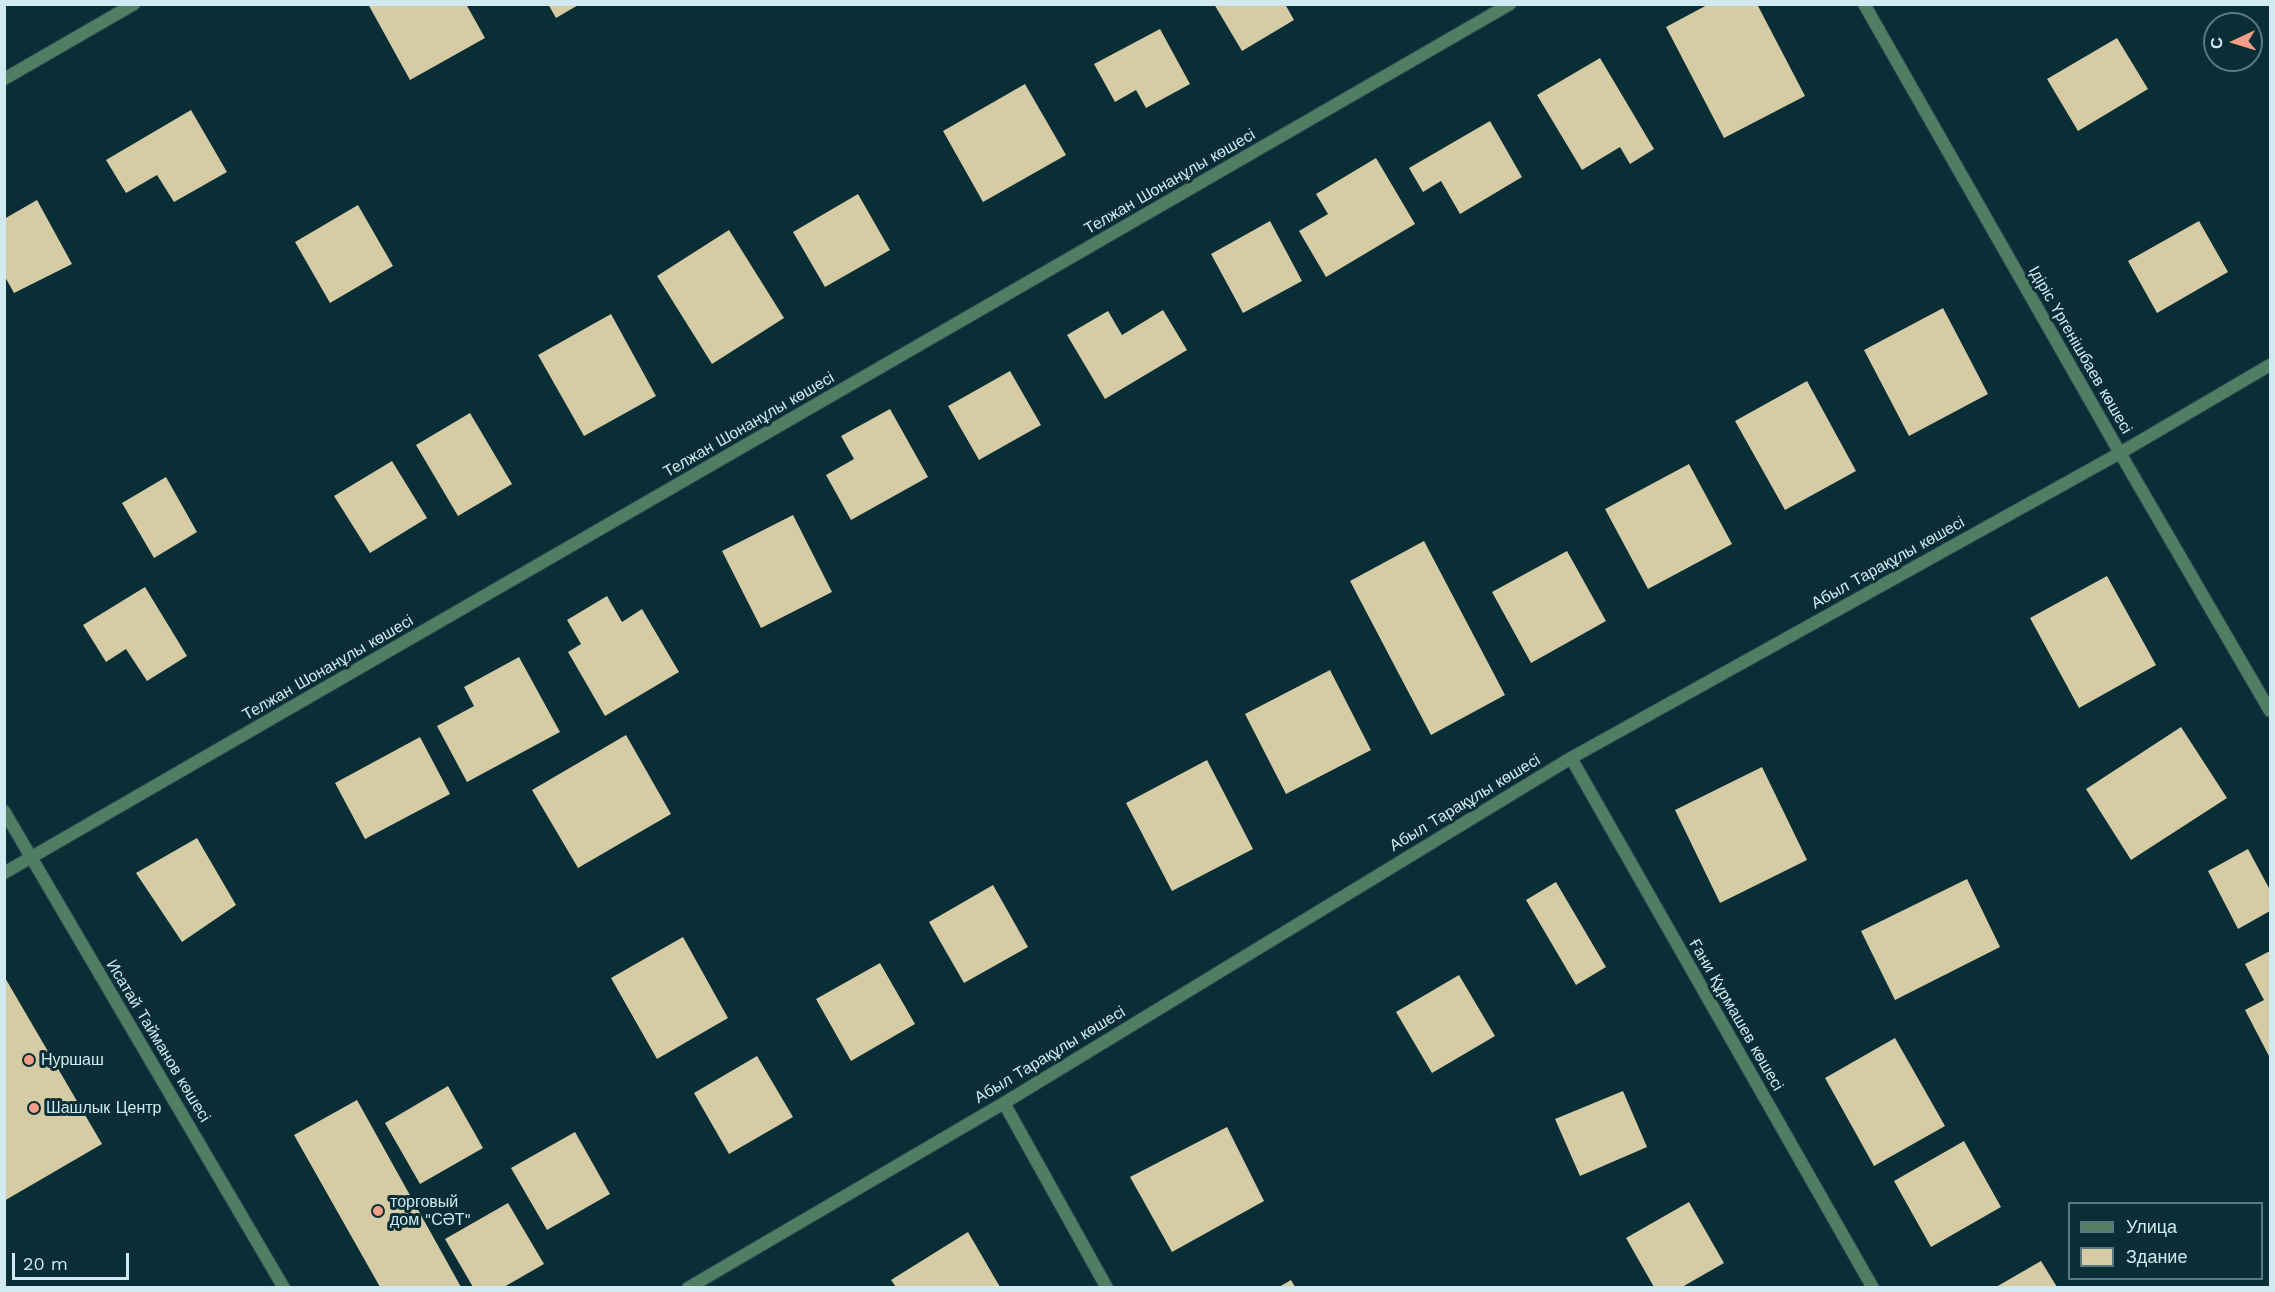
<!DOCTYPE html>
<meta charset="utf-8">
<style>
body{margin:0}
#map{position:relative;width:2275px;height:1292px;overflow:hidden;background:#092e36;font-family:"Work Sans",sans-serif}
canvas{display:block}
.frame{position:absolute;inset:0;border:6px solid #d1e9f0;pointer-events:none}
.legend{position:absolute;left:2068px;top:1202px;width:195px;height:78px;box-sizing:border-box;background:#092e36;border:2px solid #597980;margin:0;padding:8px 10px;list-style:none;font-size:18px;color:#d1e9f0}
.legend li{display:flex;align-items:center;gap:12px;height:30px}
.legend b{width:30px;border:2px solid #597980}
.north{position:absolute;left:2203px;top:12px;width:60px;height:60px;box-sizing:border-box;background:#092e36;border:2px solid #597980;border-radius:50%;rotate:266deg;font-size:16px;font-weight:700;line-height:24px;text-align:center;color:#d1e9f0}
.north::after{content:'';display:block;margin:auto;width:21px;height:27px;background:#f49e87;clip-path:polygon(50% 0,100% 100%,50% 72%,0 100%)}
.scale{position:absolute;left:12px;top:1253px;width:117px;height:27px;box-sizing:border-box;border:3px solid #d1e9f0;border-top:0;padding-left:8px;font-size:18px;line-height:21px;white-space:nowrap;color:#d1e9f0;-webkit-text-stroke:4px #092e36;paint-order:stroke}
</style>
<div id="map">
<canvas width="2275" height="1292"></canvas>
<div class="frame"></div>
<ul class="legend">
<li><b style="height:8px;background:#517e62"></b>Улица</li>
<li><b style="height:16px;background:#d5cba4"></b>Здание</li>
</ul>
<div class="north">С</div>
<div class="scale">20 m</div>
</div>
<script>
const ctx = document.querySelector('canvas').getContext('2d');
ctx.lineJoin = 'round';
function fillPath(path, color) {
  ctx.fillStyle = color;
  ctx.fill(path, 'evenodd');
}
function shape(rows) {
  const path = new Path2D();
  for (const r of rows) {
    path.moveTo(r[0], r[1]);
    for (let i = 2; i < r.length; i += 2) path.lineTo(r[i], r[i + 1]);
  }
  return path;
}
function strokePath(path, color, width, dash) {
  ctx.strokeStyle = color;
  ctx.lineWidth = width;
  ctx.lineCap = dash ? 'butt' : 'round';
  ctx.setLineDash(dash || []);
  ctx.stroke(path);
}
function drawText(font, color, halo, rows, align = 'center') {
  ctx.font = font + ' "Work Sans",sans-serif';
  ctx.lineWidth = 6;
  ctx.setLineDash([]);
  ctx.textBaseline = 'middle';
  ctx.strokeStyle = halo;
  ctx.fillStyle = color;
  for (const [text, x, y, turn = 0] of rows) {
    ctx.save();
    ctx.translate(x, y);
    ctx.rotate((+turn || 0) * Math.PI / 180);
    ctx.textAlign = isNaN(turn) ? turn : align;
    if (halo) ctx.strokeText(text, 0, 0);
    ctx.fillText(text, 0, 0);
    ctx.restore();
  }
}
fillPath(shape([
 [368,4,466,4,485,38,410,80],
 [548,4,580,4,556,18],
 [1214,4,1285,4,1294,20,1242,51],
 [1709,4,1757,4,1805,96,1724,138,1666,27],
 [1160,29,1190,84,1146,108,1136,90,1115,102,1094,64],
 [2117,38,2148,89,2078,131,2047,79],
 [1600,58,1654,149,1630,164,1620,147,1582,170,1537,95],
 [1025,84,1066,155,983,202,943,131],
 [191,110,227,172,174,202,157,175,126,193,106,160],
 [1490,121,1522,177,1460,214,1441,181,1423,192,1409,168],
 [1376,158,1415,224,1326,277,1299,231,1328,214,1316,194],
 [858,194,890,250,825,287,793,232],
 [37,200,72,264,14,293,4,275,4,219],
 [358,205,393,266,330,303,295,242],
 [1270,221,1302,281,1243,313,1211,254],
 [2199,221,2228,272,2157,313,2128,261],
 [729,230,784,318,712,364,657,276],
 [1943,308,1988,394,1909,436,1864,350],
 [1163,310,1187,350,1105,399,1067,335,1108,311,1122,335],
 [611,314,656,396,584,436,538,355],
 [1010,371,1041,425,979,460,948,406],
 [1807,381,1856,471,1785,510,1735,421],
 [890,409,928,477,851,520,826,475,854,459,841,436],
 [470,413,512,484,458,516,416,445],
 [392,461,427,518,370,553,334,496],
 [1689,464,1732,544,1648,589,1605,509],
 [166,477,197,532,154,558,122,503],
 [793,515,832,592,761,628,722,551],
 [1424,541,1505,695,1431,735,1350,581],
 [1567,551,1606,621,1531,663,1492,592],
 [2107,576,2156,665,2079,708,2030,618],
 [145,587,187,656,147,681,126,649,106,662,83,625],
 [607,596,622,622,642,609,679,672,605,716,568,652,581,644,567,620],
 [519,657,560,732,467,782,437,726,474,706,464,687],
 [1330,670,1371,750,1286,794,1245,714],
 [2181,727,2227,798,2131,860,2086,789],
 [626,735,671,814,578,868,532,790],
 [420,737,450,794,365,839,335,783],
 [1207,760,1253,849,1172,891,1126,803],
 [1762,767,1807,860,1720,903,1675,810],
 [197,838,236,905,182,942,136,873],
 [2248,849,2270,890,2270,911,2238,929,2208,871],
 [1967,879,2000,947,1895,1000,1861,931],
 [1556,882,1606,967,1576,985,1526,900],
 [993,885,1028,947,964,983,929,922],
 [683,937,728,1018,657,1059,611,978],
 [2270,951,2270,1058,2245,1010,2264,1000,2245,964],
 [880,963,915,1024,851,1061,816,999],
 [1459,975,1495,1036,1432,1073,1396,1012],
 [4,976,102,1144,4,1201],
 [1895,1038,1945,1126,1874,1166,1825,1078],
 [757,1056,793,1117,729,1154,694,1093],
 [448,1086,483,1148,420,1184,385,1123],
 [1623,1091,1647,1147,1580,1176,1555,1119],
 [357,1100,461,1287,380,1287,294,1135],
 [1227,1127,1264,1201,1172,1252,1130,1177],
 [575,1132,610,1194,547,1230,511,1168],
 [1964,1141,2001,1207,1931,1247,1894,1181],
 [1689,1202,1724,1263,1682,1287,1654,1287,1626,1238],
 [508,1203,544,1264,504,1287,473,1287,445,1239],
 [968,1232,1000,1287,896,1287,891,1280],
 [2041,1261,2057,1287,1996,1287],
 [1291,1280,1295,1287,1279,1287]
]), '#d5cba4');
const minor = shape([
 [1864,4,2120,453,2270,711],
 [4,79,134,4],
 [1571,758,1873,1288],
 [4,811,284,1288],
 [4,873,1510,4],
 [1004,1103,1107,1288],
 [688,1288,1004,1103,1571,758,2120,453,2270,365]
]);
strokePath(minor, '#294c54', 14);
strokePath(minor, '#517e62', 12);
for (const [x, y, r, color] of [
 [29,1060,6,"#f49e87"],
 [34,1108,6,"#f49e87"],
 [378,1211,6,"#f49e87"]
]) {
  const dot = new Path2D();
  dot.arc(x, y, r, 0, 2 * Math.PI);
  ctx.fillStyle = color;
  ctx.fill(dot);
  strokePath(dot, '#092e36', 2);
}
drawText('16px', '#d1e9f0', '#092e36', [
 ["Телжан Шонанұлы көшесі",1170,182,-30],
 ["Ідіріс Үргенішбаев көшесі",2080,350,60],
 ["Телжан Шонанұлы көшесі",749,425,-30],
 ["Абыл Тарақұлы көшесі",1888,563,-29],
 ["Телжан Шонанұлы көшесі",328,668,-30],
 ["Абыл Тарақұлы көшесі",1465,803,-31],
 ["Ғани Құрмашев көшесі",1736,1015,60],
 ["Исатай Тайманов көшесі",158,1041,59],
 ["Абыл Тарақұлы көшесі",1050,1055,-31]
]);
drawText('16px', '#d1e9f0', '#092e36', [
 ["Нуршаш",41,1060],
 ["Шашлык Центр",46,1108],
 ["торговый",390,1202],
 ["дом \"СӘТ\"",390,1220]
], 'left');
</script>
